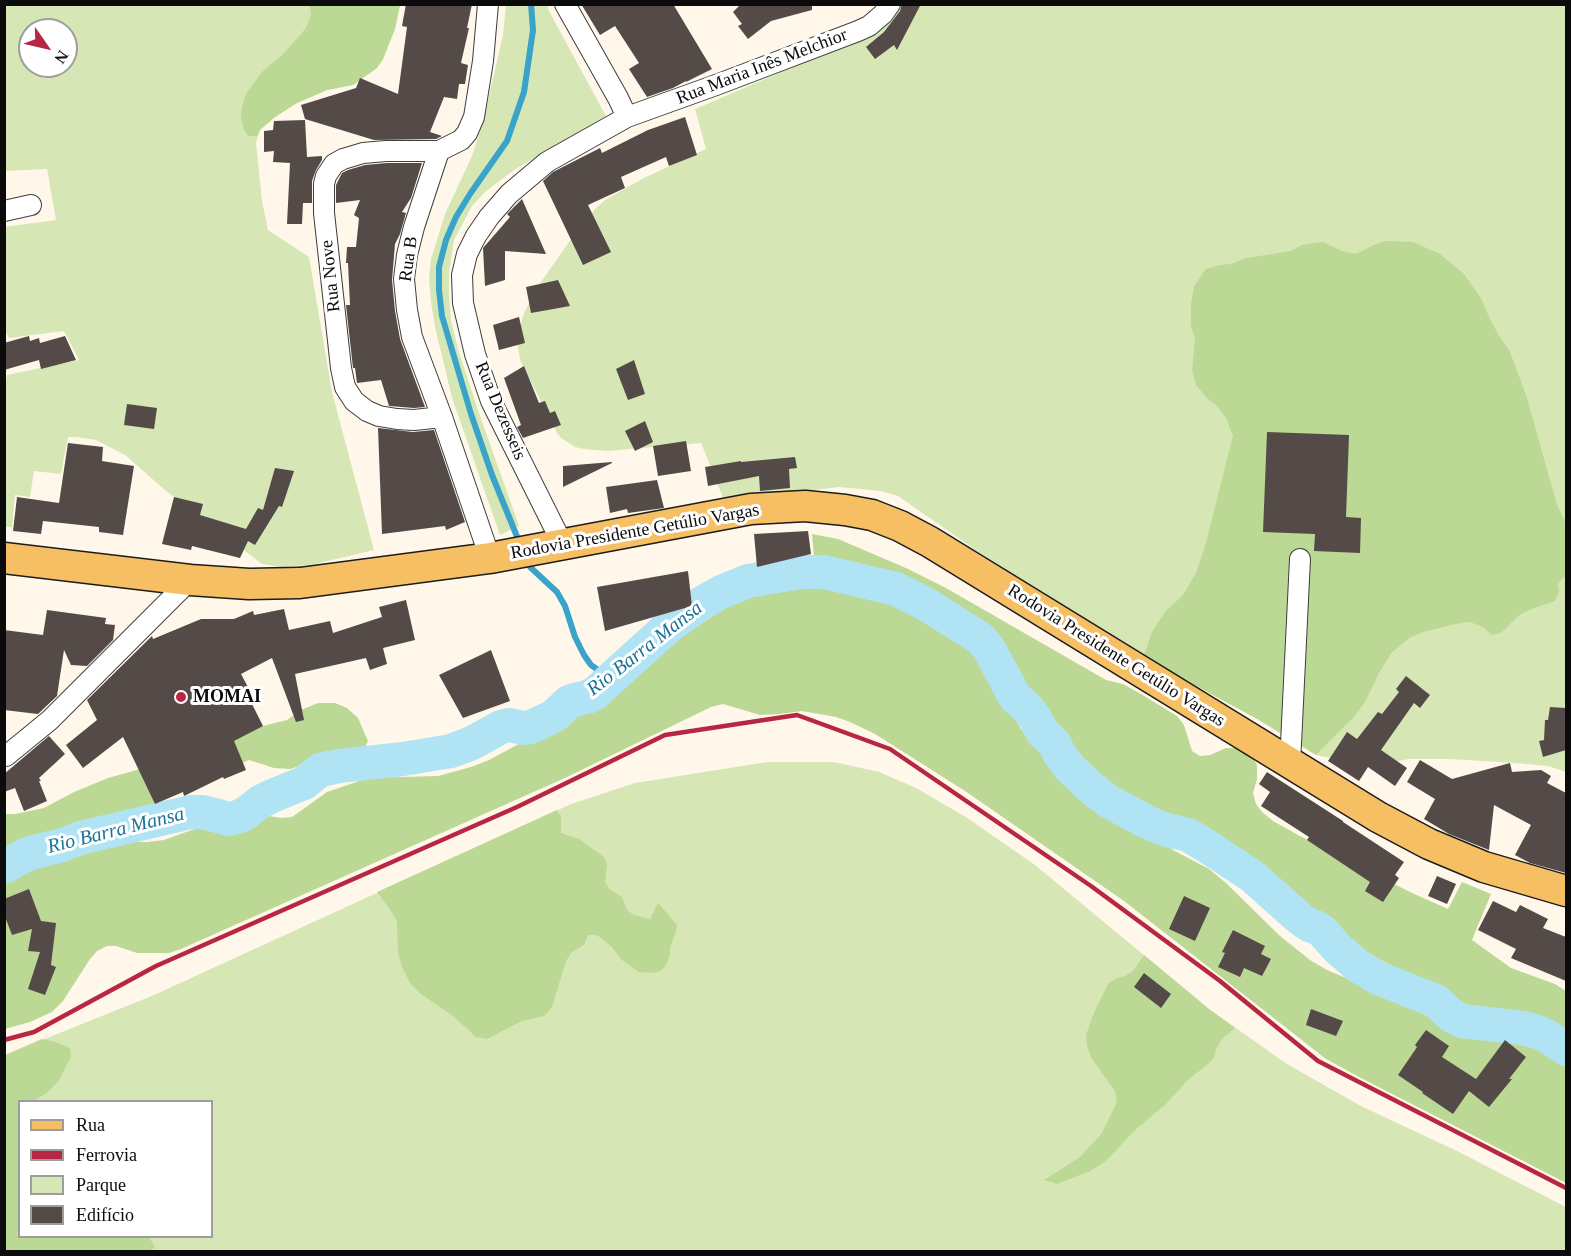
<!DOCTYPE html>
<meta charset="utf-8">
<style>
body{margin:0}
#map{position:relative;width:1571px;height:1256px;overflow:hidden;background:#fff8ea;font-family:"Times New Roman",serif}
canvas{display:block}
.frame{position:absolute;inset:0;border:6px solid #0b0b0b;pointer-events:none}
.legend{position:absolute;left:18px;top:1100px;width:195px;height:138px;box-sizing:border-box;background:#fff;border:2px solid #9d9d9d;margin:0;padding:8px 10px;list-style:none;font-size:18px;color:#0b0b0b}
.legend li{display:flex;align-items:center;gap:12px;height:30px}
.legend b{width:30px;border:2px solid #9d9d9d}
.north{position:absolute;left:18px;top:18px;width:60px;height:60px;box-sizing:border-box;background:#fff;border:2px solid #9d9d9d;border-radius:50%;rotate:124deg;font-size:16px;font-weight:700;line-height:24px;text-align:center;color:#0b0b0b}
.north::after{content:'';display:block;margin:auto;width:21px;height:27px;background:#b82741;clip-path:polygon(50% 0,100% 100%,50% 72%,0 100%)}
</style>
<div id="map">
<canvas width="1571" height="1256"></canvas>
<div class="frame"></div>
<ul class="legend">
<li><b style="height:8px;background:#f6bf63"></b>Rua</li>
<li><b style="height:8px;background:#b82741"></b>Ferrovia</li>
<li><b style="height:16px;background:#d6e7b5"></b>Parque</li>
<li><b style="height:16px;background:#544b48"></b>Edifício</li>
</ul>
<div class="north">N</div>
</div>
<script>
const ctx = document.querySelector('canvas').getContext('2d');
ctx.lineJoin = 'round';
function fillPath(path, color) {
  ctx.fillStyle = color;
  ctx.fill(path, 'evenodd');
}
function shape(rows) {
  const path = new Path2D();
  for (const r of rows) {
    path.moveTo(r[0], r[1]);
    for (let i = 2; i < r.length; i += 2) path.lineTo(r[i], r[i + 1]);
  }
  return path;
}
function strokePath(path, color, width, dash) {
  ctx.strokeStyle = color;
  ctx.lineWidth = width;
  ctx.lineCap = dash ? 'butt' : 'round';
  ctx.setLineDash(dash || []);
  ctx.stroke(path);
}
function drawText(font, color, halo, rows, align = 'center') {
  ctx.font = font + ' "Times New Roman",serif';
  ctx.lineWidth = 6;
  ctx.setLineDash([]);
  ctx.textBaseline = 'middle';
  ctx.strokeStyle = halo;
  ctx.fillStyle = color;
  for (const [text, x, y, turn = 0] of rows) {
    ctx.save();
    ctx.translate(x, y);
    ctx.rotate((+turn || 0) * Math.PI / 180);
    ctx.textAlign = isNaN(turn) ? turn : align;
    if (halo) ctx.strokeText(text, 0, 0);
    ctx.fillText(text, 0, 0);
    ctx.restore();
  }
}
fillPath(shape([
 [5,5,400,5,395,29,383,59,377,68,353,85,327,90,297,103,275,117,260,130,256,143,262,201,268,230,309,257,332,392,374,550,311,565,280,567,262,564,165,490,125,455,96,440,76,437,68,437,61,474,34,471,30,497,15,495,12,527,5,527,4,388,7,375,79,360,64,331,9,338,4,328,4,227,56,220,47,169,5,171],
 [30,30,66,30,66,66,30,66],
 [506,5,547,5,549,11,606,116,514,170,485,192,472,206,454,240,449,273,449,295,451,320,458,349,478,410,519,526,500,535,452,398,435,327,431,302,429,278,431,259,445,214,472,156,484,118,503,35],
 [897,5,1566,5,1566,772,1548,766,1515,763,1450,759,1409,759,1376,765,1345,761,1316,755,1259,720,1189,682,1021,579,977,551,898,496,881,491,839,487,814,490,726,505,701,443,607,451,584,449,575,447,561,438,557,433,520,360,517,341,523,316,534,292,576,232,595,209,605,200,644,178,706,149,695,109,849,43],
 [767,762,834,762,879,772,916,788,966,817,1035,865,1209,1009,1287,1064,1361,1106,1457,1151,1566,1207,1566,1252,5,1252,5,1055,154,995,571,804,635,783],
 [20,1102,212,1102,212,1236,20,1236]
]), '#d6e7b5');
fillPath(shape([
 [308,5,400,5,395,29,383,59,377,68,353,85,327,90,297,103,275,117,260,130,257,136,248,136,244,130,241,119,242,107,246,94,262,72,281,56,302,33,307,26,311,15,310,7],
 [1386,241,1413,242,1440,254,1463,273,1481,298,1489,317,1499,336,1509,350,1515,365,1527,398,1557,505,1566,523,1566,577,1562,579,1558,584,1559,591,1555,601,1529,610,1518,616,1501,633,1492,635,1483,627,1470,622,1455,624,1424,632,1411,637,1392,652,1379,673,1365,702,1354,717,1316,755,1259,720,1189,682,1144,655,1152,632,1165,612,1183,595,1196,573,1206,543,1233,436,1226,418,1216,405,1207,398,1196,385,1192,370,1195,339,1191,326,1191,304,1194,286,1206,269,1219,265,1231,264,1246,258,1279,253,1291,251,1302,245,1314,243,1323,242,1342,251,1356,254,1374,245],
 [812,534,838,539,906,568,946,588,1106,680,1123,684,1141,694,1177,716,1184,725,1192,751,1200,756,1210,755,1226,748,1234,748,1245,752,1253,758,1257,765,1257,779,1253,793,1256,804,1262,812,1273,821,1300,836,1412,893,1448,909,1462,882,1491,894,1472,940,1511,968,1555,984,1566,991,1566,1042,1517,1019,1469,1016,1455,1002,1438,990,1377,958,1348,940,1303,907,1249,861,1214,836,1192,823,1162,814,1137,801,1115,794,1104,785,1084,765,1046,717,1009,662,980,626,963,612,931,594,906,582,871,569,837,565,818,564,761,569,814,557],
 [775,584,802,584,831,587,889,601,940,622,959,633,970,644,985,663,1021,729,1069,786,1098,808,1117,815,1148,832,1173,850,1209,869,1226,883,1280,936,1310,960,1327,970,1394,998,1455,1031,1485,1035,1506,1032,1521,1034,1536,1042,1566,1061,1566,1183,1359,1077,1326,1059,1124,901,965,791,875,734,850,722,836,717,802,711,780,714,760,715,723,704,711,707,565,778,181,949,169,953,137,953,116,946,107,946,97,951,90,959,63,1001,52,1012,30,1022,5,1029,5,878,48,856,87,844,104,841,147,842,164,840,200,827,235,826,250,819,269,816,281,818,292,817,327,792,368,778,438,776,471,767,489,760,541,732,566,717,734,601,756,590],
 [318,703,335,703,347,708,358,718,368,741,364,749,353,755,340,755,332,756,290,769,274,768,249,760,151,805,111,817,84,820,54,838,33,840,15,843,5,848,4,814,15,814,44,808,74,792,108,778,158,764,263,726,287,720,301,710],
 [557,810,561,817,561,833,579,839,604,857,607,864,605,882,610,890,622,897,627,910,634,915,650,919,658,903,677,925,676,931,670,948,670,956,665,967,660,971,653,973,639,972,622,960,612,947,603,940,597,935,588,935,584,945,572,952,566,961,552,1007,544,1016,522,1021,487,1039,476,1037,453,1016,421,994,410,983,402,967,398,953,397,921,389,908,377,892],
 [1144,955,1209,1009,1235,1028,1222,1039,1216,1049,1214,1058,1209,1063,1187,1081,1165,1105,1134,1131,1106,1161,1090,1171,1057,1184,1044,1180,1080,1157,1102,1133,1117,1102,1115,1091,1092,1059,1087,1046,1086,1035,1093,1015,1108,984,1117,978,1125,976,1133,971],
 [42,1039,56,1042,70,1048,71,1057,59,1080,48,1092,34,1101,20,1102,20,1236,149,1237,155,1247,150,1251,5,1251,5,1055]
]), '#bcd895');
strokePath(shape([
 [520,544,492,475,471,414,442,316,439,290,439,267,446,240,456,217,470,194,507,141,524,92,533,30,531,4],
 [527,559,530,567,557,592,565,606,575,637,584,655,591,665,611,679]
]), '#39a3ca', 6);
strokePath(shape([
 [4,867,27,854,62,845,80,838,191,812,203,812,229,819,238,817,246,813,260,802,272,796,304,783,320,770,339,766,403,759,451,751,472,743,501,727,509,725,524,728,531,727,554,716,569,702,578,699,587,697,594,694,669,626,700,604,721,592,748,581,801,572,824,572,896,589,926,604,981,639,989,649,1015,697,1028,709,1035,718,1043,733,1054,743,1060,755,1070,768,1089,786,1108,801,1147,822,1163,829,1188,835,1205,845,1252,876,1298,917,1309,925,1315,927,1322,931,1337,948,1358,966,1378,978,1436,1001,1452,1016,1462,1021,1523,1028,1538,1032,1550,1038,1566,1049]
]), '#b0e4f4', 34);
fillPath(shape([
 [406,4,472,4,467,28,469,28,461,63,468,65,465,84,459,84,457,99,444,97,430,132,442,136,436,139,374,140,305,119,301,105,356,88,360,78,398,94,407,27,402,26],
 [581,4,673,4,712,69,686,82,686,81,673,88,647,97,629,69,639,63,615,26,600,35],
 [741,4,812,4,812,10,771,21,748,39,738,26,742,24,733,12],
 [902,4,921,4,897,50,894,45,875,59,866,47,884,32,900,11],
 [685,117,697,155,669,166,666,157,621,177,625,188,588,205,611,252,583,265,543,181,553,172,600,148,602,153,648,130],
 [305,120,307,157,322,156,322,160,316,170,312,181,312,203,303,203,302,224,287,224,290,163,273,162,274,151,264,152,264,131,273,130,274,121],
 [387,163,422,163,411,198,402,212,406,213,400,234,395,244,392,280,395,311,400,339,425,407,414,408,389,406,381,380,357,383,355,368,353,368,346,305,350,305,348,263,346,263,347,247,356,247,359,218,354,215,360,200,336,203,336,185,342,173,348,170,365,165],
 [522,199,546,254,505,251,505,280,485,286,483,248,510,217,507,214],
 [558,280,570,306,531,313,526,287],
 [519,317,525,343,499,350,493,325],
 [29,336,30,341,39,338,40,343,65,336,76,360,41,369,39,360,4,370,4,343],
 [634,360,645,394,628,400,616,369],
 [524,366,539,403,545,401,550,413,555,411,561,425,523,438,517,427,521,425,504,378],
 [127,404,157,408,154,429,124,425],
 [645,421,653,442,635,451,625,431],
 [378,428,413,432,434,430,465,522,446,530,445,526,382,534],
 [1267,432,1349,435,1346,517,1361,518,1360,553,1314,551,1315,534,1263,532],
 [686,441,691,471,658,476,653,446],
 [68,443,103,447,102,461,134,466,123,535,99,532,99,527,43,521,41,534,13,531,17,497,59,503],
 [795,457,797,468,789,469,790,488,760,491,759,476,708,486,705,467,741,461,741,462],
 [612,462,612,463,563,487,563,466],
 [275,468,294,471,282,507,279,506,255,545,248,541,240,558,192,546,191,550,162,544,174,497,203,504,200,515,246,529,258,508,263,510],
 [657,480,664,508,628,513,627,509,610,513,606,487],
 [808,531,811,554,757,567,754,534],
 [688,571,692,606,605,631,597,587],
 [406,600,415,640,383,648,387,664,370,670,366,658,295,674,304,720,296,722,272,658,241,674,256,702,252,704,263,726,234,741,246,770,224,779,223,777,184,796,183,792,155,804,123,737,83,768,66,745,97,720,87,700,152,636,153,639,201,619,234,619,253,611,254,615,284,609,289,630,330,621,333,633,382,617,379,607],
 [47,610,106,618,105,624,115,625,113,640,87,666,71,665,64,650,57,696,38,714,4,710,4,630,43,635],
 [491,650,510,701,463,718,439,675],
 [1406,676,1430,695,1420,708,1414,703,1381,750,1407,768,1395,786,1368,767,1359,781,1328,761,1347,732,1357,739,1378,712,1382,714,1399,692,1396,689],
 [1550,707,1566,708,1566,750,1543,757,1539,741,1544,740,1545,720,1548,720],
 [49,736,65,754,39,778,41,781,39,781,47,801,24,811,15,788,4,792,4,774],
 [1420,760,1452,779,1510,763,1512,772,1541,770,1551,776,1547,783,1566,793,1566,873,1530,863,1515,855,1531,825,1494,805,1489,850,1449,834,1424,819,1435,799,1407,782],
 [1267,772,1343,821,1343,822,1404,862,1395,875,1399,878,1383,902,1365,891,1370,882,1307,840,1309,837,1261,806,1270,792,1259,784],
 [1437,876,1456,884,1447,904,1428,896],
 [29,889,41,921,56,923,51,965,56,967,45,995,28,989,40,952,28,951,32,929,12,935,4,914,4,899],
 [1184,896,1210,908,1195,941,1169,929],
 [1493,901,1516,912,1520,905,1548,919,1543,928,1566,937,1566,981,1511,958,1516,949,1478,930],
 [1233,930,1265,946,1261,954,1271,959,1262,976,1244,968,1240,977,1218,967,1225,953,1222,952],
 [1144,973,1171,994,1161,1008,1134,987],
 [1311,1009,1343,1021,1336,1036,1306,1025],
 [1426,1030,1449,1046,1442,1057,1476,1079,1505,1040,1526,1057,1509,1079,1512,1079,1489,1107,1469,1091,1453,1114,1422,1093,1423,1092,1398,1075,1417,1047,1415,1045]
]), '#544b48');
const minor = shape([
 [488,4,483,61,474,117,467,133,461,140,439,151,414,227,407,255,404,279,407,310,412,337,442,417,490,558],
 [565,4,618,98,627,117],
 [439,151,386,151,363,153,343,159,334,164,326,176,324,184,324,213,341,368,345,387,354,401,367,411,379,416,397,419,414,420,442,417],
 [4,211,31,205],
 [563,545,491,401,475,354,463,303,462,275,467,254,476,236,489,217,509,194,547,162,627,117,716,85,858,31,869,26,883,14,890,4],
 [6,756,50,720,190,580],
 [1290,764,1300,559]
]);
const primary = shape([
 [4,558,190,580,249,584,300,583,490,558,751,509,805,506,845,510,872,515,900,526,930,542,1378,817,1429,844,1484,867,1566,891]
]);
strokePath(minor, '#3e3e3e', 22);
strokePath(primary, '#1c1c1c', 33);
strokePath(minor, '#fff', 20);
strokePath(primary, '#f6bf63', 30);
strokePath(shape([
 [4,1040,34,1032,156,966,517,807,665,735,797,715,890,749,1091,886,1220,981,1318,1061,1566,1188]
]), '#b82741', 4.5);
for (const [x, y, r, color] of [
 [181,697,6,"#b82741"]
]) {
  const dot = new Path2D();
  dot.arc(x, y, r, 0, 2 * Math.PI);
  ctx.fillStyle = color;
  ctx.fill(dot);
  strokePath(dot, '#fff', 2);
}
drawText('18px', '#0b0b0b', '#fff', [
 ["Rua Maria Inês Melchior",762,67,-21],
 ["Rua B",409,259,-82],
 ["Rua Nove",331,276,-96],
 ["Rua Dezesseis",500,411,67],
 ["Rodovia Presidente Getúlio Vargas",635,532,-10],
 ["Rodovia Presidente Getúlio Vargas",1116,656,32]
]);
drawText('bold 18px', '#0b0b0b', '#fff', [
 ["MOMAI",193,697]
], 'left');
drawText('italic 20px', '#187299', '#fff', [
 ["Rio Barra Mansa",645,649,-38],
 ["Rio Barra Mansa",116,831,-14]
]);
</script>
